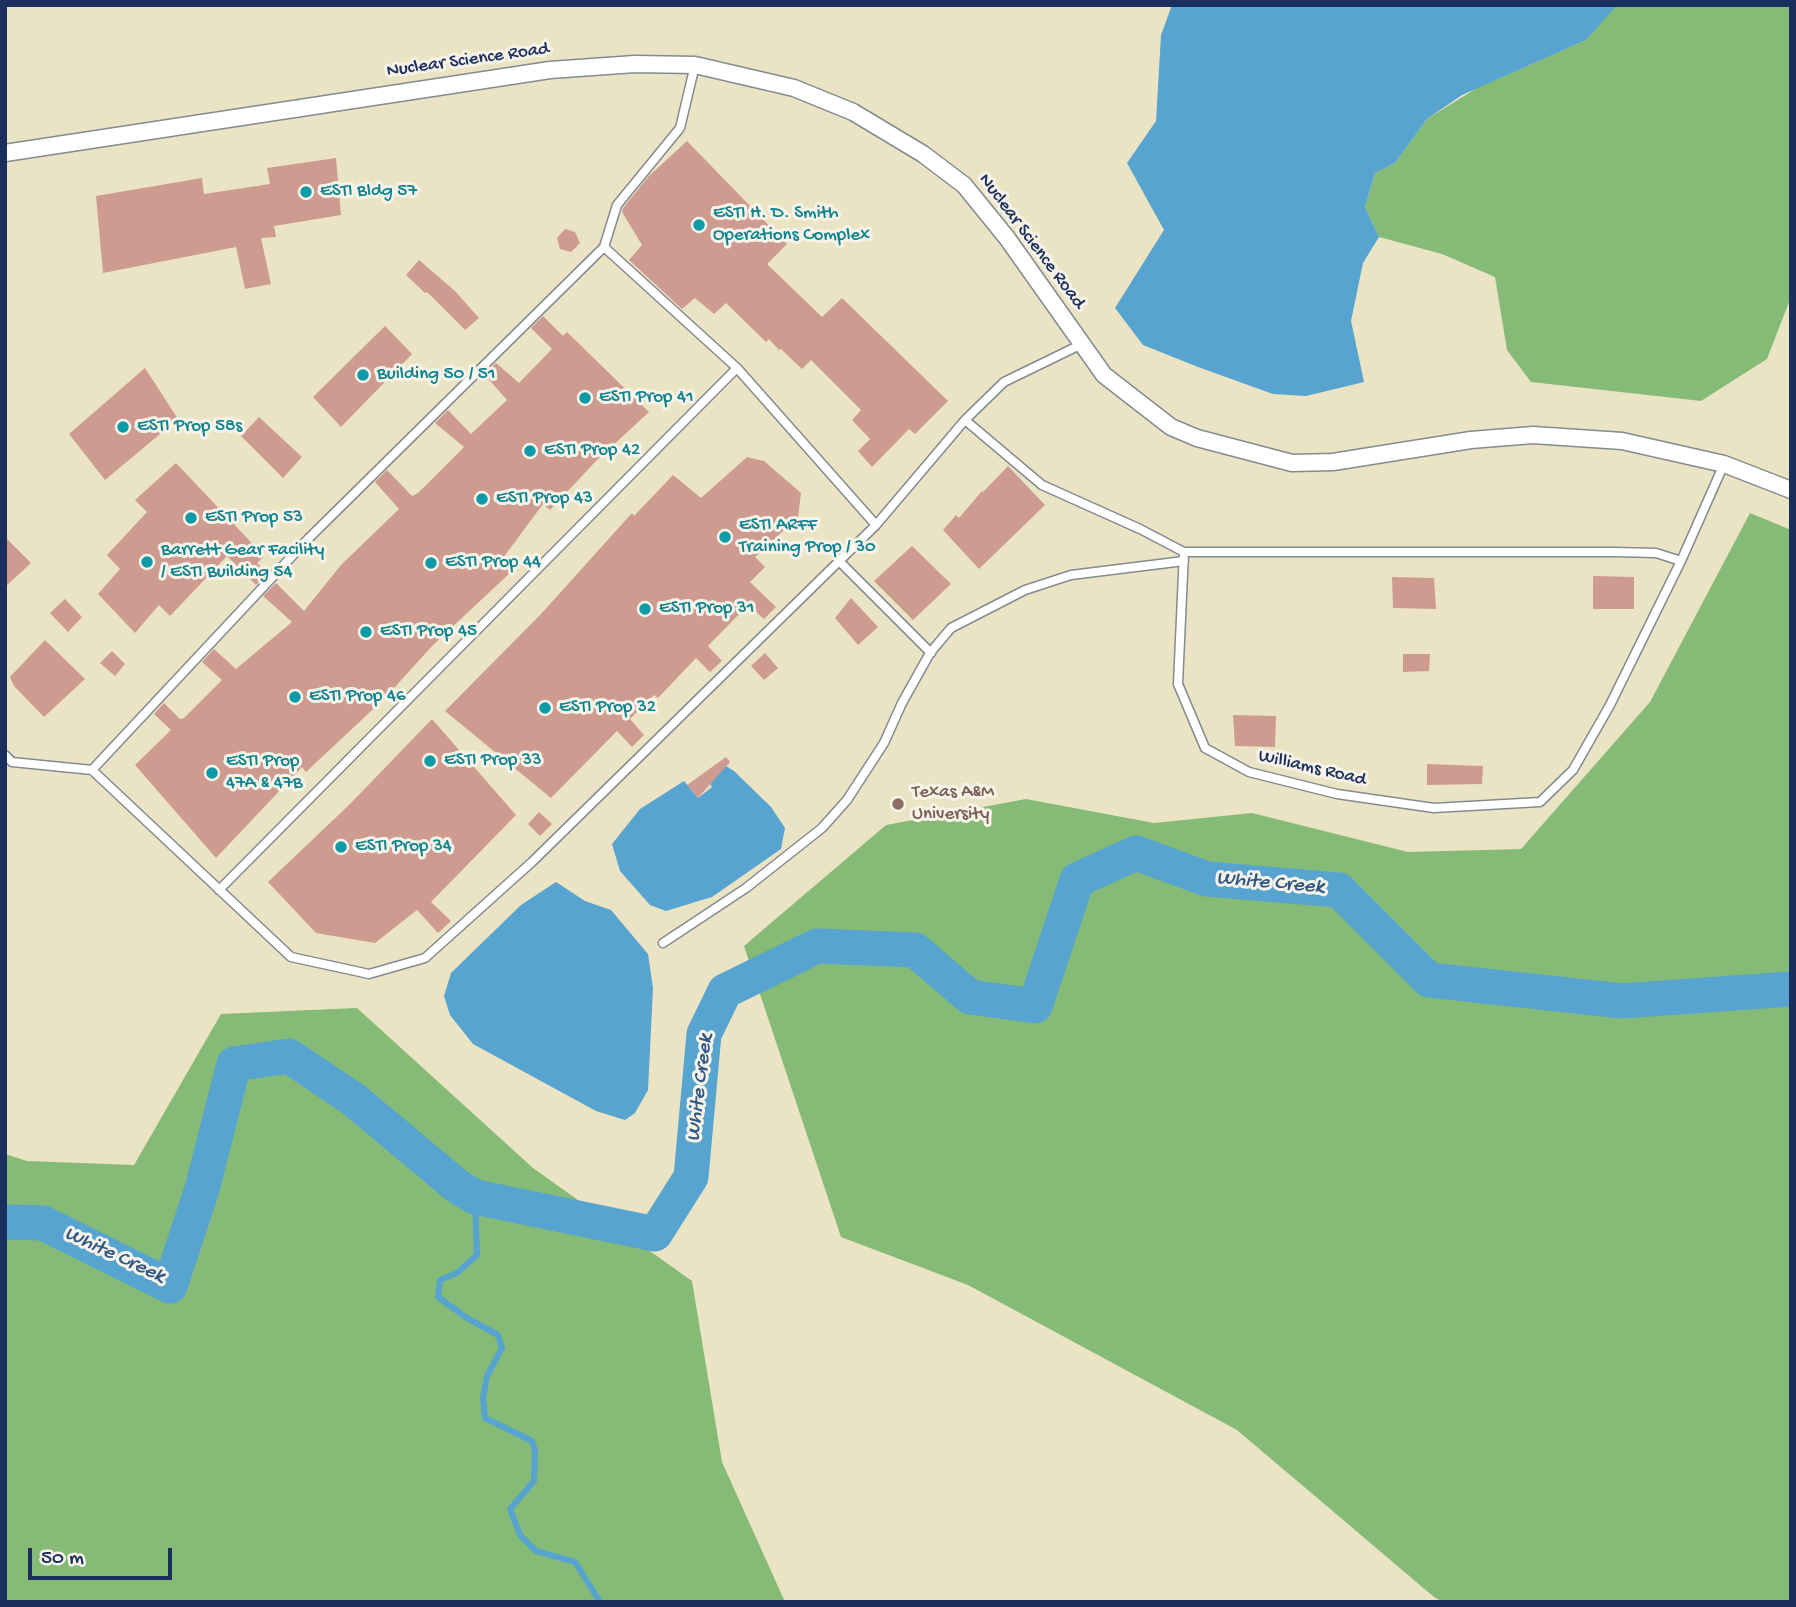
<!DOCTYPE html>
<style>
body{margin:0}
#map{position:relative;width:1796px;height:1607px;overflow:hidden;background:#ebe4c4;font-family:"Gochi Hand",sans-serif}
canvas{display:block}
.frame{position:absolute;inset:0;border:7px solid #1b2f5e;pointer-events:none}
.scale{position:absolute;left:28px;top:1548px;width:144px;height:32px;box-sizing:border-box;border:4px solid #1b2f5e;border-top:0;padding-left:9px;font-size:21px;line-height:24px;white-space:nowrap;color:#1b2f5e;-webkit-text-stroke:5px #f7f3e8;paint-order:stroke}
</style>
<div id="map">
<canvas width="1796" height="1607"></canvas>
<div class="frame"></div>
<div class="scale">50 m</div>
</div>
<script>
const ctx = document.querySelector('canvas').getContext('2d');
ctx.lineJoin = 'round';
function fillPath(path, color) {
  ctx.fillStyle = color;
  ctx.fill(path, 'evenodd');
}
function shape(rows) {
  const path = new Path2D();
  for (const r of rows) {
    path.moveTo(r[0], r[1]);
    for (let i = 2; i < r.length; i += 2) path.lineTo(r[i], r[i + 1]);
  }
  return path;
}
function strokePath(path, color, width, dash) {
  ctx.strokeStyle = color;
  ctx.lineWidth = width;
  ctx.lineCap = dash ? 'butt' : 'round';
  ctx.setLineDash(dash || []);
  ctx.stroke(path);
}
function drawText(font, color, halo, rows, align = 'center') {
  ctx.font = font + ' "Gochi Hand",sans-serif';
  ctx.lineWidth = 6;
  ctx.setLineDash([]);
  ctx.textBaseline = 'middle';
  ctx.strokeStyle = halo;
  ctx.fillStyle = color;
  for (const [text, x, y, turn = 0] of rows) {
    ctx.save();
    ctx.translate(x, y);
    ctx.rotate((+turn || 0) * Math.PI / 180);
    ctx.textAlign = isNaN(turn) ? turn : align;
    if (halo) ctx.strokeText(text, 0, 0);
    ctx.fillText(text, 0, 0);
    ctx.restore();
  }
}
fillPath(shape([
 [1613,5,1791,5,1791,297,1767,359,1701,401,1531,382,1507,350,1495,277,1442,254,1379,237,1365,207,1375,173,1395,163,1427,119,1477,88,1586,40],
 [1750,513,1791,530,1791,1602,1443,1602,1434,1597,1237,1430,968,1285,841,1237,744,946,886,825,1026,799,1154,823,1252,813,1408,852,1521,849,1650,702],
 [357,1008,533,1168,692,1281,722,1462,785,1602,5,1602,5,1154,27,1161,134,1165,221,1014]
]), '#85bb77');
fillPath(shape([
 [1172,5,1617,5,1586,40,1462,95,1427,119,1395,163,1375,173,1365,207,1379,237,1363,263,1351,321,1364,382,1306,396,1273,394,1198,367,1143,345,1115,308,1164,230,1127,163,1156,121,1161,35],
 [721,763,734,771,771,807,785,828,781,849,712,897,666,911,650,905,620,871,612,844,640,809,684,781,698,798,712,787,703,774],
 [556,882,585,901,611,910,648,954,653,988,648,1090,635,1113,625,1120,596,1111,473,1044,450,1015,444,996,451,973,521,905]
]), '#56a4cf');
strokePath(shape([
 [475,1197,477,1255,457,1273,440,1280,438,1297,467,1318,498,1335,502,1348,487,1376,483,1398,485,1418,532,1441,535,1451,534,1481,510,1509,520,1535,536,1551,575,1562,600,1602]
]), '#56a4cf', 6);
strokePath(shape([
 [5,1222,43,1223,170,1286,202,1189,234,1064,289,1056,353,1099,457,1186,475,1197,655,1234,691,1177,704,1034,725,991,817,946,915,950,970,997,1035,1006,1077,880,1136,853,1207,879,1339,890,1429,980,1622,1001,1791,989]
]), '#56a4cf', 35);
fillPath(shape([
 [687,141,787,244,767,264,822,317,842,298,948,401,915,434,909,429,872,467,858,451,870,439,852,420,861,410,811,360,802,369,781,349,779,350,769,339,766,342,726,303,714,314,695,298,682,309,629,260,642,245,622,212,623,208,649,176],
 [336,158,341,215,274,226,276,237,261,238,271,284,245,289,236,247,103,273,96,196,202,178,204,194,270,184,267,168],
 [565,229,575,232,580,243,571,252,560,249,557,238],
 [419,260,455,291,479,318,465,330,427,292,425,293,406,275],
 [543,316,563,336,567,332,649,412,596,461,550,510,543,504,500,562,511,572,433,645,385,698,306,772,302,767,216,858,135,765,171,730,154,714,164,703,180,719,184,718,222,680,202,662,214,649,236,669,292,622,263,596,276,583,304,611,341,565,399,509,375,482,387,470,412,496,418,493,464,447,435,423,448,410,471,434,507,400,484,374,496,363,519,383,552,349,531,328],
 [385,326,412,354,341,427,313,397],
 [145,368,178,419,105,480,69,434],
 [259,417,302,457,283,478,241,436],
 [747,457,764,461,801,493,798,517,755,557,765,567,750,582,776,607,764,619,748,605,708,646,722,661,710,672,696,658,658,698,654,695,630,719,644,735,632,747,617,731,551,798,445,711,541,614,632,513,634,516,673,475,701,498],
 [176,463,264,556,257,563,267,573,256,585,227,556,170,616,159,605,135,633,98,594,120,569,107,555,147,512,135,500],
 [1008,466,1045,505,979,569,943,530,956,515,959,518,982,491,983,492],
 [5,537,31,563,5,587],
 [912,546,951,584,913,620,874,581],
 [1593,576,1634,577,1634,609,1593,609],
 [1392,577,1434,578,1436,609,1393,608],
 [851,598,878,627,858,645,835,618],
 [65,599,82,617,68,632,50,613],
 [45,640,85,679,44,717,14,686,10,677],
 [112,651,125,664,115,676,100,663],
 [765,653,778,668,764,680,751,666],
 [1403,654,1430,654,1429,671,1403,672],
 [1233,715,1276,716,1275,747,1235,746],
 [432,719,516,815,431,902,451,921,438,933,417,910,375,943,316,933,268,882,350,804],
 [726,757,730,762,698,798,687,785],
 [1427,764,1483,766,1482,784,1427,785],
 [539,812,552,824,540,836,528,824]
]), '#ce9b90');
const lane = shape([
 [695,65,680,128,617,205,604,247,309,538,92,770,291,957,369,974,425,958,532,862,876,525,965,420,1004,382,1082,344],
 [604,247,737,368,876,525],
 [965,420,1042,485,1140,529,1184,552],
 [839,561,931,653],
 [1681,561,1656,553,1614,552,1184,552,1178,684,1205,748,1249,772,1337,794,1434,808,1540,802,1573,770,1610,705,1681,561,1724,464],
 [5,755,12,762,92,770],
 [219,890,737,368],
 [663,943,746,888,822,828,847,800,884,743,902,703,930,653,951,628,1025,590,1071,575,1184,561]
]);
const street = shape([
 [5,153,550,70,635,64,695,65,794,88,853,112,923,154,964,185,1007,238,1104,375,1171,427,1197,438,1292,463,1333,462,1471,440,1533,435,1622,441,1724,464,1791,490]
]);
strokePath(lane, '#838a91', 11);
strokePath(street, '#838a91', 19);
strokePath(lane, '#fff', 8);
strokePath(street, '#fff', 16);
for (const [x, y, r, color] of [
 [306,192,7,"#0f9aa8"],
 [699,225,7,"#0f9aa8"],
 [363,375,7,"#0f9aa8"],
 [585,398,7,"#0f9aa8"],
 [123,427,7,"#0f9aa8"],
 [530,451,7,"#0f9aa8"],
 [482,499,7,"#0f9aa8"],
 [191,518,7,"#0f9aa8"],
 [725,537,7,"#0f9aa8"],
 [147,562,7,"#0f9aa8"],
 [431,563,7,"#0f9aa8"],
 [645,609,7,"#0f9aa8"],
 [366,632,7,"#0f9aa8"],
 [295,697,7,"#0f9aa8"],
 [545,708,7,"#0f9aa8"],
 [430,761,7,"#0f9aa8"],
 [212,773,7,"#0f9aa8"],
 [898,804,7,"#8d6e63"],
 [341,847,7,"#0f9aa8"]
]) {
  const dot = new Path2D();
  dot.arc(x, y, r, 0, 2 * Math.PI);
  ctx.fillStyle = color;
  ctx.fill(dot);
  strokePath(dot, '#f7f3e8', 2.5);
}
drawText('19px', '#1b2f5e', '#f7f3e8', [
 ["Nuclear Science Road",468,61,-8],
 ["Nuclear Science Road",1031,242,53],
 ["Williams Road",1312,769,13]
]);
drawText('19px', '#0d838f', '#f7f3e8', [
 ["ESTI Bldg 57",320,192],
 ["ESTI H. D. Smith",713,214],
 ["Operations Complex",713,236],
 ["Building 50 / 51",377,375],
 ["ESTI Prop 41",599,398],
 ["ESTI Prop 58s",137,427],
 ["ESTI Prop 42",544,451],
 ["ESTI Prop 43",496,499],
 ["ESTI Prop 53",205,518],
 ["ESTI ARFF",739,526],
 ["Training Prop / 30",739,548],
 ["Barrett Gear Facility",161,551],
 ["/ ESTI Building 54",161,573],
 ["ESTI Prop 44",445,563],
 ["ESTI Prop 31",659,609],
 ["ESTI Prop 45",380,632],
 ["ESTI Prop 46",309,697],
 ["ESTI Prop 32",559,708],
 ["ESTI Prop 33",444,761],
 ["ESTI Prop",226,762],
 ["47A & 47B",226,784],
 ["ESTI Prop 34",355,847]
], 'left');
drawText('19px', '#785e54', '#f7f3e8', [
 ["Texas A&M",912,793],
 ["University",912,815]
], 'left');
drawText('italic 21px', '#305886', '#f7f3e8', [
 ["White Creek",1270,884,5],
 ["White Creek",701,1088,-83],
 ["White Creek",114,1256,25]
]);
</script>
